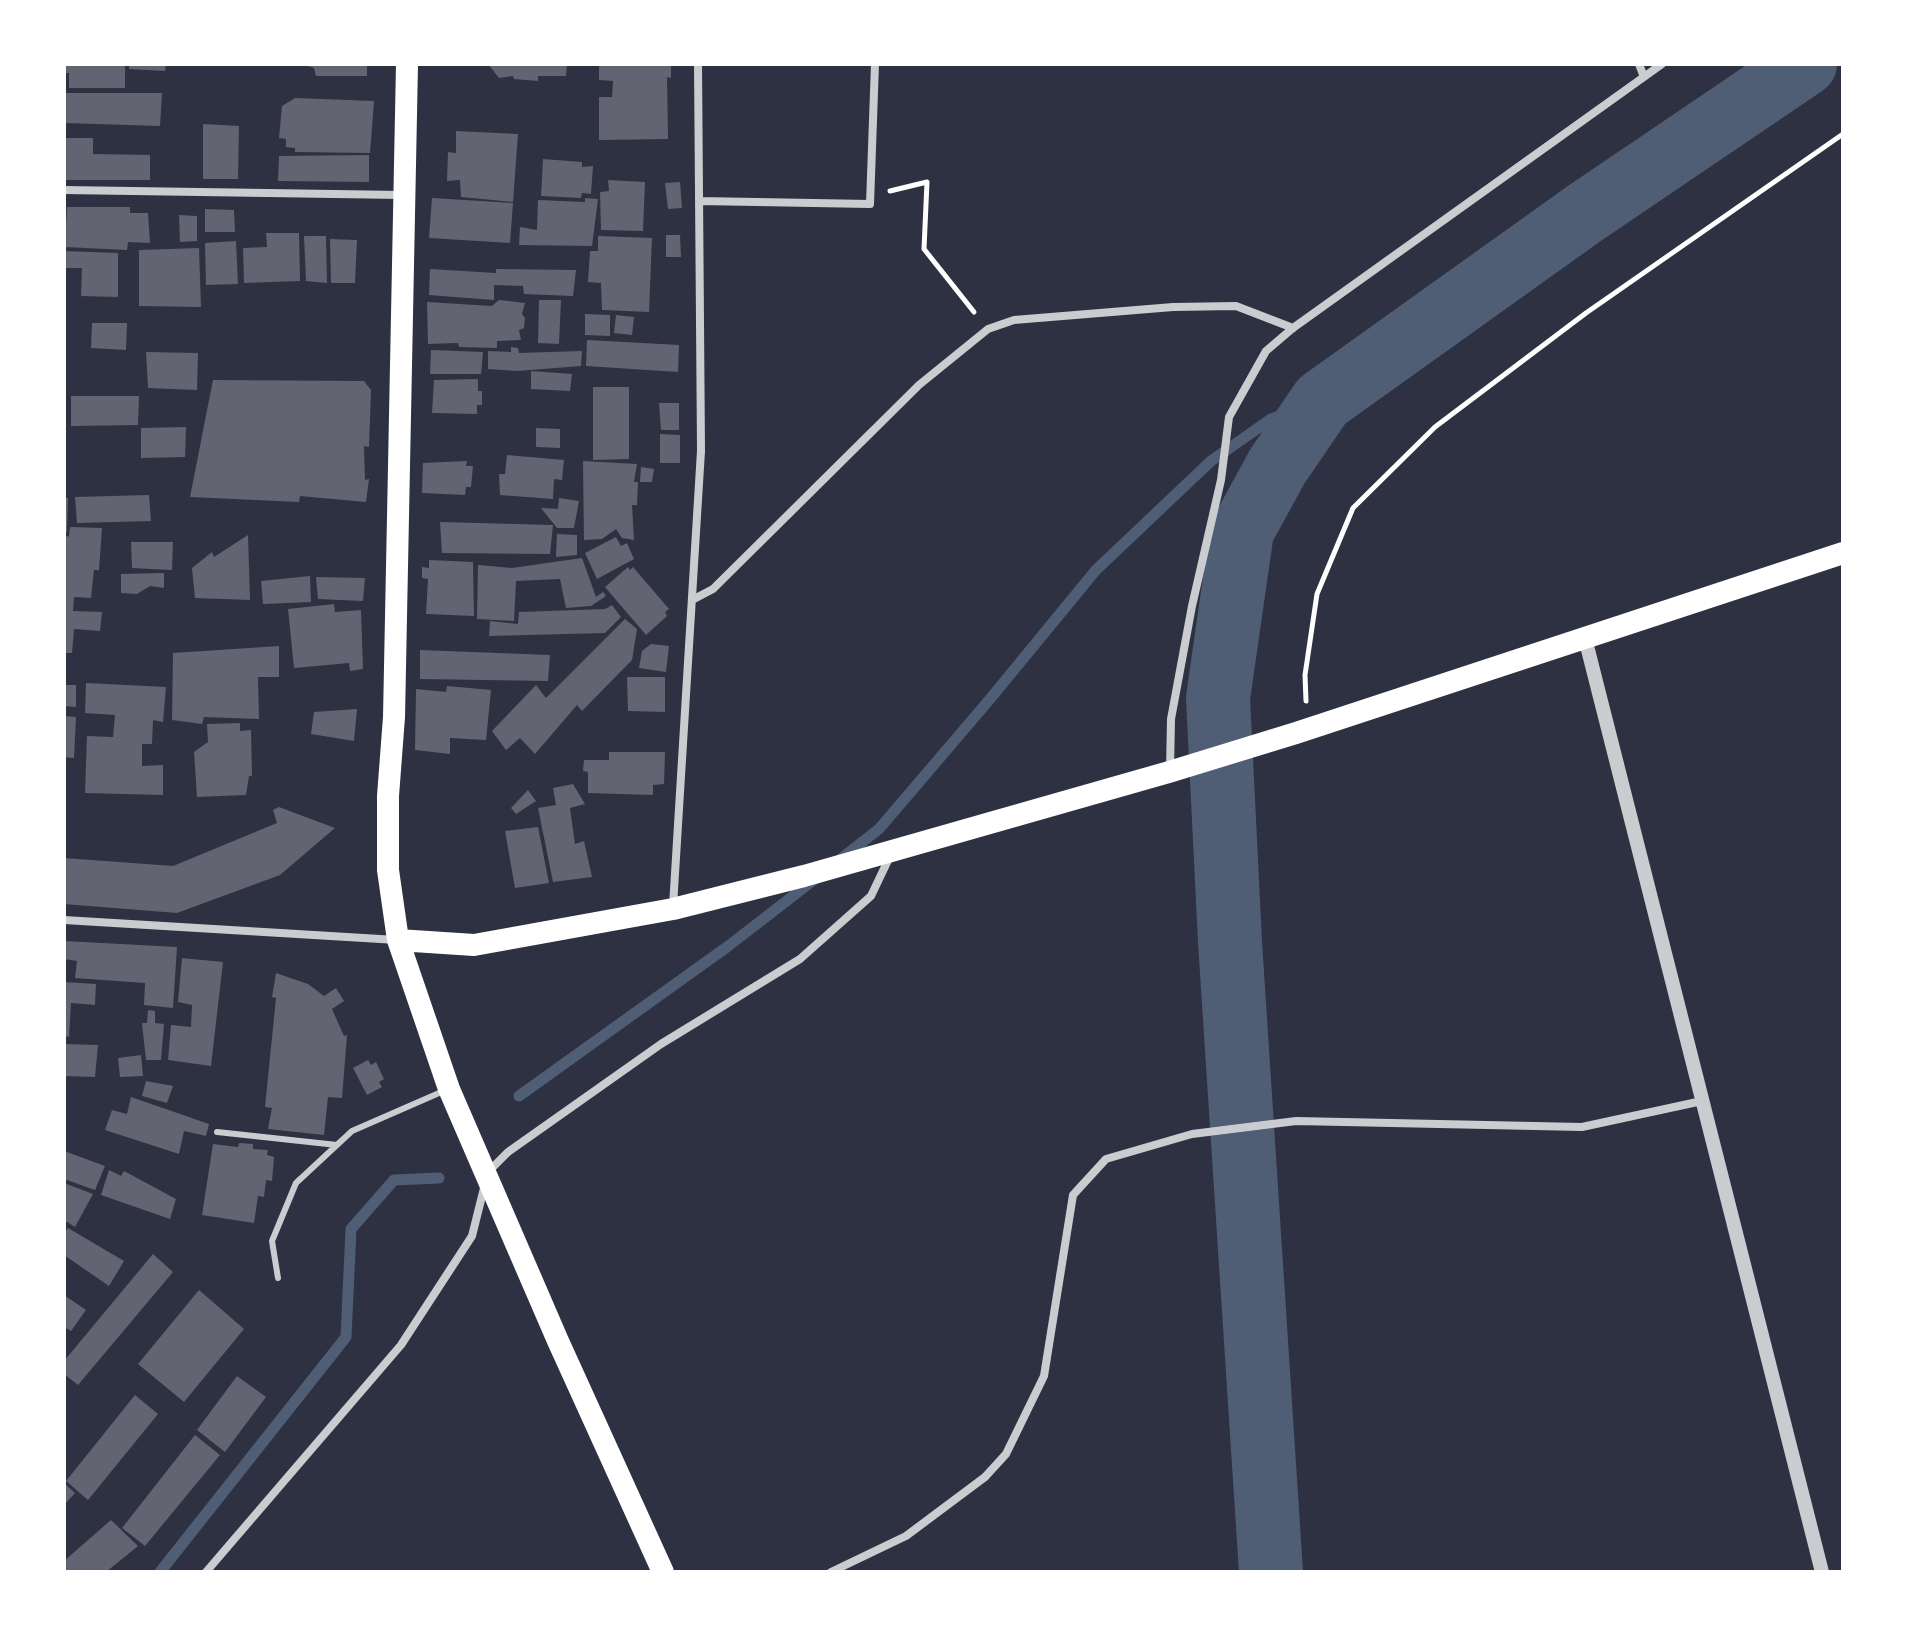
<!DOCTYPE html>
<style>
body{margin:0}
#map{position:relative;width:1907px;height:1636px;overflow:hidden;background:#2d3142;font-family:Overpass,sans-serif}
canvas{display:block}
.frame{position:absolute;inset:0;border:66px solid #fff;pointer-events:none}
</style>
<div id="map">
<canvas width="1907" height="1636"></canvas>
<div class="frame"></div>
</div>
<script>
const ctx = document.querySelector('canvas').getContext('2d');
ctx.lineJoin = 'round';
function shape(rows) {
  const path = new Path2D();
  for (const r of rows) {
    path.moveTo(r[0], r[1]);
    for (let i = 2; i < r.length; i += 2) path.lineTo(r[i], r[i + 1]);
  }
  return path;
}
function strokePath(path, color, width, dash) {
  ctx.strokeStyle = color;
  ctx.lineWidth = width;
  ctx.lineCap = dash ? 'butt' : 'round';
  ctx.setLineDash(dash || []);
  ctx.stroke(path);
}
function fillPath(path, color) {
  ctx.fillStyle = color;
  ctx.fill(path, 'evenodd');
}
strokePath(shape([
 [838,861,879,829,990,699,1096,570,1211,461,1271,419,1322,401],
 [519,1096,727,947,815,879],
 [160,1572,346,1337,351,1229,394,1180,439,1178]
]), '#4f5d75', 11);
strokePath(shape([
 [1271,1572,1230,942,1218,698,1242,531,1277,467,1322,401,1585,213,1805,64]
]), '#4f5d75', 64);
fillPath(shape([
 [64,64,125,64,125,88,69,88,69,73,64,73],
 [129,64,166,64,165,71,129,69],
 [301,64,367,64,367,76,316,76,314,68],
 [488,64,567,64,566,76,538,76,538,81,514,79,513,76,499,78],
 [599,64,671,64,671,78,667,77,668,139,599,140,599,97,612,97,613,81,599,80],
 [64,93,162,93,160,126,64,123],
 [295,98,374,101,370,153,295,152,295,148,286,147,286,139,279,138,282,106],
 [203,124,239,126,238,179,203,179],
 [456,131,518,134,513,202,461,197,460,180,447,181,448,152,456,153],
 [64,138,93,138,93,154,150,155,150,180,64,180],
 [369,155,369,182,278,181,279,156],
 [543,159,582,162,582,167,593,166,591,194,582,193,581,198,541,196],
 [608,180,645,182,643,231,601,230,600,192,609,191],
 [680,182,682,208,668,209,665,183],
 [432,198,513,203,510,243,429,238],
 [585,198,598,199,592,246,519,245,520,227,537,230,538,200,585,202],
 [67,207,130,207,130,213,148,213,150,243,128,242,127,250,65,247],
 [205,209,234,210,235,232,205,232],
 [179,215,197,216,197,241,180,242],
 [266,233,299,233,300,281,244,283,243,248,267,247],
 [666,235,680,235,681,257,666,257],
 [304,236,326,236,327,283,306,281],
 [598,236,652,238,649,312,602,310,601,283,588,282,590,251,598,251],
 [330,239,357,240,355,283,331,283],
 [236,241,238,284,206,285,205,243],
 [199,248,201,307,139,306,139,250],
 [64,251,118,253,118,297,81,296,82,268,64,268],
 [430,269,496,273,496,269,576,270,573,296,524,294,523,286,494,285,494,300,429,295],
 [499,300,525,303,522,314,525,318,524,328,519,330,521,340,497,341,497,348,459,347,458,343,428,344,427,302,492,306],
 [539,300,561,300,559,344,538,343],
 [585,314,610,315,610,336,585,335],
 [616,315,634,317,632,335,614,333],
 [92,323,127,323,126,350,91,348],
 [587,340,679,345,678,372,586,366],
 [511,347,518,348,519,353,582,351,581,366,517,371,488,369,488,351,511,352],
 [431,350,483,352,481,374,430,374],
 [146,352,198,353,197,390,148,388],
 [531,371,572,374,570,391,531,389],
 [478,379,478,391,482,391,482,405,477,405,477,414,432,413,434,380],
 [213,380,364,381,371,390,369,447,364,446,365,480,369,479,366,502,300,496,299,502,190,497],
 [593,387,629,387,629,459,593,460],
 [71,396,139,396,138,425,71,426],
 [659,403,679,403,679,430,661,430],
 [186,427,185,457,141,458,141,428],
 [536,428,560,429,560,448,536,447],
 [660,434,680,435,680,463,660,463],
 [507,455,564,460,562,480,554,479,553,499,500,495,499,474,505,474],
 [467,461,466,466,473,466,471,487,466,487,465,495,422,493,423,463],
 [583,461,637,464,634,482,638,482,637,505,632,505,634,540,622,538,616,529,602,539,584,540],
 [641,467,654,469,652,482,640,482],
 [149,495,151,521,77,523,75,497],
 [64,498,68,498,67,532,64,532],
 [559,498,579,501,574,528,557,528,541,508,558,509],
 [440,522,553,525,550,554,442,553],
 [70,527,102,528,99,570,94,570,91,598,74,597,73,611,102,612,100,631,74,629,72,653,64,653,64,537,69,536],
 [557,534,577,535,577,555,556,557],
 [248,535,250,600,195,598,192,568,212,552,214,557],
 [616,537,621,546,627,543,634,559,597,579,585,553],
 [131,542,173,542,172,570,132,568],
 [582,558,596,597,603,592,606,596,591,606,566,608,560,579,516,581,514,621,477,619,478,565,512,568],
 [429,560,473,562,474,616,426,614,428,579,422,578,422,567,429,568],
 [628,567,630,570,633,567,669,609,665,612,667,616,646,635,605,587],
 [164,573,164,588,150,586,137,594,121,593,121,574],
 [310,576,311,602,263,604,261,581],
 [316,577,365,578,363,601,318,599],
 [334,604,335,612,361,610,363,669,350,671,349,663,294,668,288,609],
 [612,605,621,617,605,633,489,636,490,621,518,624,519,612,605,609],
 [625,619,637,629,632,660,582,711,577,705,535,754,520,738,506,750,492,731,536,685,546,698],
 [651,644,669,646,666,672,639,668,642,651],
 [279,646,279,677,258,677,259,719,204,717,202,724,172,720,173,653],
 [420,650,550,655,548,681,420,679],
 [627,677,665,677,665,712,628,711],
 [86,683,166,687,163,722,153,720,152,744,142,744,142,766,163,765,163,795,85,793,87,736,113,737,115,715,85,713],
 [64,685,76,685,76,707,64,706],
 [447,686,491,690,486,740,450,738,450,754,415,750,416,689,446,692],
 [357,709,354,741,311,734,314,712],
 [64,716,76,717,74,758,64,757],
 [240,723,240,731,251,730,252,776,249,776,246,795,197,797,194,752,208,742,207,724],
 [609,752,665,752,664,784,653,785,653,795,588,793,588,772,583,771,584,760,609,760],
 [573,784,585,804,570,808,575,844,584,841,592,877,553,882,538,808,556,805,553,788],
 [528,790,536,801,516,814,511,808],
 [279,807,335,828,280,875,177,913,64,904,64,858,173,866,277,823,273,810],
 [538,827,549,883,515,888,505,831],
 [64,941,177,947,173,1008,144,1005,145,983,75,978,77,961,64,959],
 [182,958,223,962,211,1066,168,1060,171,1025,191,1027,192,1005,178,1002],
 [276,973,308,984,324,996,336,988,344,1001,332,1009,344,1036,347,1035,342,1098,328,1097,324,1135,268,1129,272,1108,265,1107,276,998,272,997],
 [64,982,96,984,95,1005,71,1003,69,1037,64,1036],
 [148,1010,155,1011,155,1023,164,1024,161,1060,146,1060,142,1023,147,1023],
 [64,1044,98,1045,95,1077,64,1076],
 [141,1055,143,1076,120,1077,118,1058],
 [368,1060,371,1065,376,1062,384,1079,379,1082,382,1087,367,1095,353,1068],
 [146,1081,173,1086,167,1103,142,1096],
 [131,1097,209,1124,206,1136,184,1131,179,1154,105,1130,112,1110,127,1114],
 [239,1143,253,1144,253,1149,268,1150,267,1155,274,1157,272,1181,266,1180,264,1197,258,1196,254,1223,202,1215,213,1144,238,1147],
 [64,1151,105,1166,95,1190,64,1179],
 [109,1170,121,1176,124,1171,176,1199,170,1219,101,1195],
 [64,1183,93,1194,75,1227,64,1220],
 [68,1228,124,1261,109,1286,64,1255,64,1234],
 [153,1254,173,1272,78,1385,64,1374,64,1361],
 [199,1290,244,1329,184,1402,138,1364],
 [64,1295,86,1310,71,1331,64,1327],
 [237,1376,266,1397,225,1452,197,1430],
 [135,1395,158,1414,88,1500,66,1481],
 [195,1435,220,1455,145,1546,122,1528],
 [64,1483,75,1493,64,1505],
 [111,1520,138,1546,106,1572,64,1572,64,1561]
]), '#626471');
strokePath(shape([
 [890,191,927,182,924,249,974,312],
 [1306,701,1305,675,1317,594,1353,508,1435,427,1586,313,1843,134]
]), '#fff', 5);
strokePath(shape([
 [217,1132,337,1145],
 [278,1278,272,1241,296,1183,352,1131,446,1090]
]), '#caccd0', 6);
strokePath(shape([
 [1639,64,1644,77],
 [64,190,402,195],
 [700,201,870,204,875,64],
 [692,600,713,589,919,385,988,329,1014,320,1173,307,1236,306,1293,328],
 [1170,770,1171,719,1192,606,1221,480,1229,417,1266,351,1293,328,1662,64],
 [673,906,701,451,698,64],
 [64,920,397,940],
 [489,1171,508,1152,661,1044,800,959,871,896,891,854],
 [206,1572,401,1345,472,1236,485,1184],
 [831,1572,906,1536,985,1477,1006,1454,1044,1376,1073,1195,1106,1159,1192,1134,1296,1121,1582,1127,1702,1101]
]), '#caccd0', 8);
strokePath(shape([
 [1585,638,1822,1572]
]), '#caccd0', 14);
strokePath(shape([
 [407,64,394,717,388,796,388,870,398,940,449,1089,558,1341,663,1572],
 [398,940,474,945,673,909,804,876,1169,772,1296,733,1843,553]
]), '#fff', 22);
</script>
